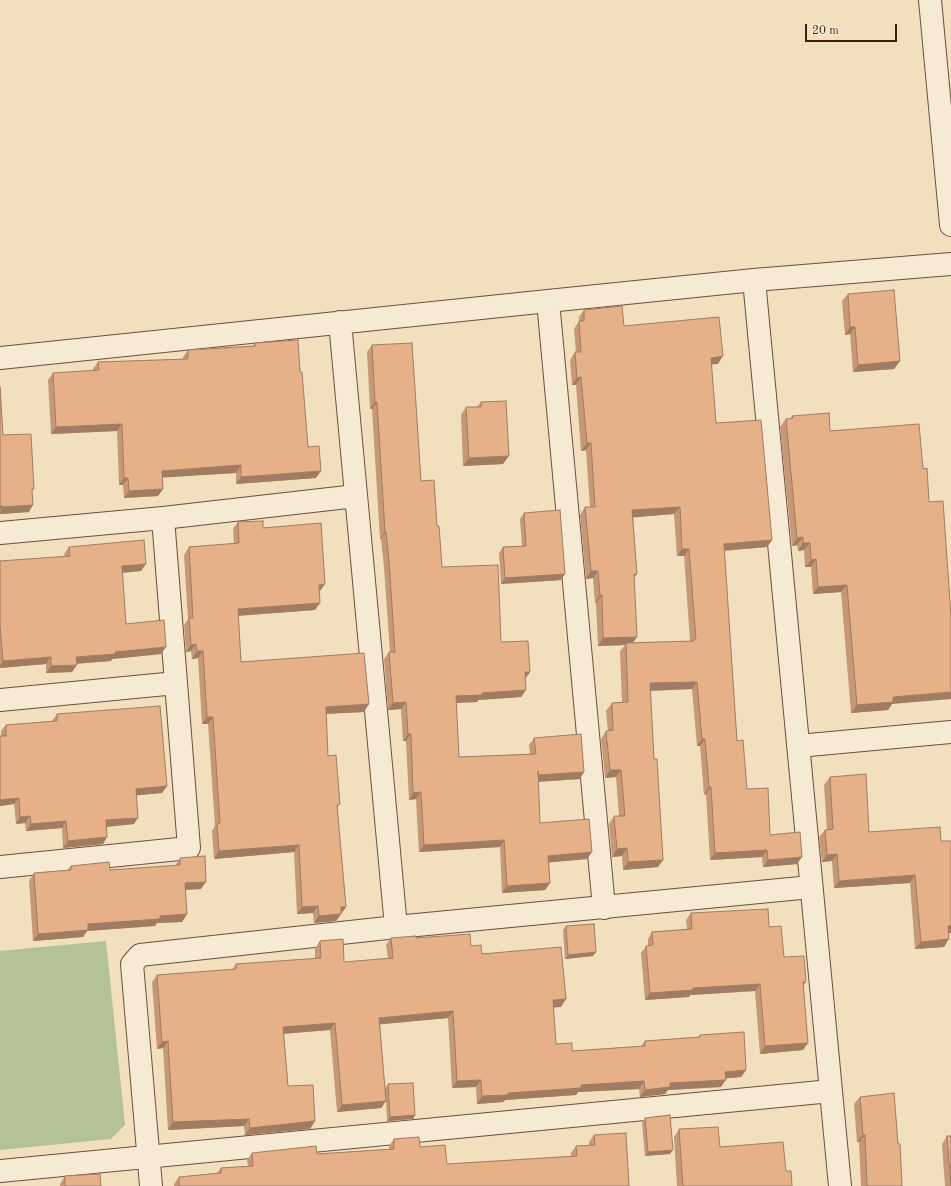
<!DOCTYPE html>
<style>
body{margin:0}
#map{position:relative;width:951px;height:1186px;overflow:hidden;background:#f1dfbe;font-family:"Old Standard TT",serif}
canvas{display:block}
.scale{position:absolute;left:805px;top:24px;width:92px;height:18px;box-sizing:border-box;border:2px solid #411d11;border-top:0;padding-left:5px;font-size:12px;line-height:14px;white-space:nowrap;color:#411d11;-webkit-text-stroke:3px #f6ead5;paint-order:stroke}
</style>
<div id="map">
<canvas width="951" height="1186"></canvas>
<div class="scale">20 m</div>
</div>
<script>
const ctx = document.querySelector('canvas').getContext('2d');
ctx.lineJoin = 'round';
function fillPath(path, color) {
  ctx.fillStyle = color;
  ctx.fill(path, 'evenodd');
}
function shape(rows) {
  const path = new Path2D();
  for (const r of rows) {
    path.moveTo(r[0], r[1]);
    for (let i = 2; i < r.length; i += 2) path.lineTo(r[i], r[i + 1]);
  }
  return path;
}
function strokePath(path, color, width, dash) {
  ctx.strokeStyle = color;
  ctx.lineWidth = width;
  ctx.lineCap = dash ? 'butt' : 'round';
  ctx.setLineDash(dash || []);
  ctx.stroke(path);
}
fillPath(shape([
 [106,941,125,1125,111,1139,0,1150,0,951]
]), '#b3c397');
const minor = shape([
 [930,0,951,225],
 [754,280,840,1186],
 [548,301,604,908],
 [340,322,396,927],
 [0,358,548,301,754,280,951,264],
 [0,533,163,518,356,496],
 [0,700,176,683],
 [798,746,951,732],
 [0,867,189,848,163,518],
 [0,1171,831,1091],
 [151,1186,132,964,140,955,396,927,811,887]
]);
strokePath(minor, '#6d4e3c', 24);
strokePath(minor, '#f6ead5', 22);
fillPath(shape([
 [848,294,900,361,894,369,853,372,850,334,845,335,842,301],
 [584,310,718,364,711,364,716,423,772,540,767,547,724,551,737,741,747,789,770,835,797,864,763,867,762,857,710,860,706,794,704,795,700,746,697,746,692,689,650,691,654,759,663,860,658,867,623,870,622,856,612,857,609,824,614,816,619,816,616,777,605,778,601,739,606,731,608,731,606,711,612,703,622,702,620,651,625,645,598,646,596,603,595,603,593,578,586,579,580,515,585,507,590,507,586,450,581,451,576,385,572,385,570,360,575,352,576,352,574,329,579,321,579,317],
 [674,514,677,556,684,556,690,641,633,643,634,578,637,574,633,517],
 [255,343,300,372,308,447,316,478,236,484,236,473,163,477,163,489,158,496,124,498,123,485,119,485,117,431,51,434,48,380,53,373,93,371,93,369,98,362,183,359,183,357,188,350,253,346],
 [372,345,437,526,442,567,501,642,530,672,525,678,526,690,521,697,478,700,477,702,456,703,459,757,530,754,529,745,534,738,580,779,538,782,540,823,587,859,549,862,550,883,545,890,502,893,500,847,419,852,416,799,409,800,406,741,403,741,401,709,388,710,384,659,389,652,390,652,384,567,381,539,380,539,372,409,370,409,367,352],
 [0,387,3,435,32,491,29,512,0,514],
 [481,402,503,464,463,466,461,415,466,407,477,407],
 [792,416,830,431,892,704,888,710,851,713,841,592,813,594,811,567,805,567,804,550,798,551,797,545,792,546,780,427,786,419,791,419],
 [524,513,561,580,501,584,499,553,503,547,522,546,520,519],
 [238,522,263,528,320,591,319,592,315,610,238,616,241,662,364,712,326,714,328,756,340,804,337,808,346,907,336,921,314,923,313,913,297,914,294,852,214,859,212,831,215,826,208,724,202,724,198,658,192,659,191,651,186,652,184,625,188,619,184,555,189,547,234,544,233,529],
 [69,547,141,571,122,573,126,624,161,654,112,659,111,661,76,664,72,672,46,673,46,664,0,668,0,561,65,557,64,554],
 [57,714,167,786,162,793,136,795,134,824,107,827,103,844,63,848,62,828,26,831,25,823,16,824,14,804,0,806,0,736,1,736,1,731,6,725,52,721],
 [830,777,869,832,951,843,951,933,949,933,944,947,915,949,910,883,834,888,832,861,822,862,819,837,825,830,827,830,824,785],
 [180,858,201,889,185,890,187,914,182,922,157,923,155,926,87,931,83,937,33,941,29,881,34,873,67,870,71,866,110,870,175,866],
 [691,913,769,927,784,957,806,982,804,985,803,1050,760,1054,755,991,690,995,689,997,645,1000,641,953,646,946,648,946,648,939,652,932,687,929,686,920],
 [566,926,593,956,565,959,563,930],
 [391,938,416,938,471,946,561,1007,553,1007,556,1044,572,1051,641,1046,645,1041,698,1037,700,1035,746,1070,741,1077,726,1078,721,1087,668,1090,665,1094,640,1097,639,1089,578,1092,576,1095,505,1100,503,1102,477,1104,476,1087,452,1088,448,1018,380,1024,385,1088,388,1084,415,1115,413,1119,387,1121,386,1101,381,1108,337,1112,330,1030,284,1034,288,1086,315,1121,310,1129,245,1135,244,1126,168,1130,163,1048,157,1049,152,982,157,975,232,970,236,964,315,959,315,948,320,941,344,962,388,958,386,945],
 [860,1097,898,1144,902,1186,861,1186,859,1142,857,1142,854,1104],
 [645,1118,670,1154,645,1156,642,1122],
 [679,1129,720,1147,786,1171,792,1186,677,1186,674,1137],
 [594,1135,629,1186,174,1186,174,1184,179,1177,217,1173,221,1168,248,1166,247,1160,252,1153,317,1154,389,1149,389,1146,394,1139,420,1147,447,1164,571,1156,571,1153,576,1146,589,1145,589,1142],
 [947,1136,951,1186,945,1186,942,1144],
 [65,1176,101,1186,60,1186,60,1184]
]), '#c69876');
fillPath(shape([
 [850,327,855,327,850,334,845,335],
 [723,356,718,364,706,365,711,358],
 [900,361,894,369,853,372,858,365],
 [581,377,576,385,572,385,577,378],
 [375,402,377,402,372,409,370,409],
 [122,424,117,431,51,434,56,427],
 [587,443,591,443,586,450,581,451],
 [509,456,503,464,463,466,469,458],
 [241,465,236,473,157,478,162,471],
 [321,471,316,478,236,484,241,477],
 [124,478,128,478,123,485,119,485],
 [163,489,158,496,124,498,129,491],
 [33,505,29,512,0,514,0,512,3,507],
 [0,506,3,506,0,510],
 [680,507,674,514,627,518,632,510],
 [385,532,386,532,381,539,380,539],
 [803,537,797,545,792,546,797,538],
 [772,540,767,547,718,551,724,544],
 [803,543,810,543,804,550,798,551],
 [682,549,689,549,684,556,677,556],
 [816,559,811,567,805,567,811,560],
 [146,564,141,571,117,573,122,566],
 [591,571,598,571,593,578,586,579],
 [565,574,561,580,501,584,505,578],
 [325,584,320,591,314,592,319,585],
 [847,585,841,592,813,594,818,587],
 [600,595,602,595,596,603,595,603],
 [320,603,315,610,233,616,238,609],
 [637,637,632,644,626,643,625,645,598,646,603,638],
 [196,644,191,651,186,652,191,645],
 [166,647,161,654,112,659,111,661,71,664,76,657,115,652],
 [197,651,203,651,198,658,192,659],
 [51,657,46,664,0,668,0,666,3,661],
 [77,665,72,672,46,673,51,666],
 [525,672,530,672,525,679],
 [697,682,692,689,644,691,650,683],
 [526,690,521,697,478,700,477,702,451,703,456,696,482,693],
 [951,692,951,699,892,704,888,710,851,713,857,705,893,697],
 [406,702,401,709,388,710,393,703],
 [369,704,364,712,321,714,326,707],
 [207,717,213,717,208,724,202,724],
 [408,734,411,734,406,741,403,741],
 [702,739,705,739,700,746,697,746],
 [610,770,621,770,616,777,605,778],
 [584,772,580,779,533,782,538,775],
 [167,786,162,793,131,796,136,789],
 [709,787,711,787,706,794,704,795],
 [421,792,416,799,409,800,413,793],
 [19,798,14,804,0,806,0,800],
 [30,816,25,823,16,824,20,817],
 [138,818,134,824,102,827,106,820],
 [66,821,62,828,26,831,31,824],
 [107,837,103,844,63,848,68,841],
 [504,840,500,847,419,852,424,845],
 [299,845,294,852,214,859,219,851],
 [627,848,622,856,612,857,617,849],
 [767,850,762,857,710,860,715,853],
 [592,852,587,859,543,863,548,856],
 [837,854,832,861,822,862,827,855],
 [802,857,797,864,763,867,768,860],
 [663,860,658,867,623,870,628,862],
 [915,875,910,883,834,888,839,881],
 [206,882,201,889,180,890,185,883],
 [550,883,545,890,502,893,507,886],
 [318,906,313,913,297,914,302,907],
 [341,907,346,907,336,921,314,923,319,916],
 [187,914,182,922,157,923,155,926,87,931,83,937,33,941,38,934,88,924,160,916],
 [948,926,951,926,951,933,943,934],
 [949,939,944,947,915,949,921,942],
 [596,952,593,956,565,959,568,955],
 [760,984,755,991,690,995,689,997,645,1000,650,993,693,988],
 [566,999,561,1007,548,1008,553,1000],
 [453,1011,448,1018,374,1025,379,1018],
 [335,1023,330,1030,278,1034,283,1027],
 [168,1041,163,1048,157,1049,162,1042],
 [808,1043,803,1050,760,1054,765,1046],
 [746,1070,741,1077,720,1079,725,1072],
 [481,1080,476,1087,452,1088,457,1081],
 [726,1080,721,1087,668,1090,665,1094,640,1097,645,1090,670,1083],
 [644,1081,639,1089,578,1092,576,1095,505,1100,503,1102,477,1104,482,1096,508,1093,581,1085],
 [386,1101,381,1108,337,1112,342,1105],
 [415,1115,413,1119,387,1121,390,1117],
 [249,1119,244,1126,168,1130,173,1122],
 [315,1121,310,1129,245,1135,250,1128],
 [863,1135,865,1135,859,1142,857,1142],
 [673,1150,670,1154,645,1156,648,1152]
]), '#a17c60');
const building = shape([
 [894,290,900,361,858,365,855,327,850,327,848,294,894,290],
 [622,306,624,326,719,317,723,356,711,358,716,423,761,420,772,540,724,544,737,741,743,740,747,789,768,788,770,835,800,832,802,857,768,860,767,850,715,853,711,787,709,787,705,739,702,739,697,682,650,683,654,759,657,759,663,860,628,862,627,848,617,849,614,816,625,816,621,770,610,770,606,731,613,730,612,703,628,702,626,643,694,641,694,639,696,639,689,549,682,549,680,507,632,510,637,574,634,574,637,637,603,638,602,595,600,595,598,571,591,571,585,507,595,507,591,443,587,443,581,377,577,378,575,352,581,352,579,321,584,321,584,310,622,306],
 [298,340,300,372,302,372,308,447,319,446,321,471,241,477,241,465,162,471,163,489,129,491,128,478,124,478,122,424,56,427,53,373,99,370,98,362,188,359,188,350,255,346,255,343,298,340],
 [412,343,421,481,434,480,437,526,439,526,442,567,498,565,501,642,528,641,530,672,525,672,526,690,482,693,482,695,456,696,459,757,536,754,534,738,581,734,584,772,538,775,538,771,540,823,589,819,592,852,548,856,550,883,507,886,504,840,424,845,421,792,413,793,411,734,408,734,406,702,393,703,389,652,395,652,389,560,386,532,385,532,377,402,375,402,372,345,412,343],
 [0,387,3,435,31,434,34,489,32,489,33,505,3,507,3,506,0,506,0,387],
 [506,401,509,456,469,458,466,407,481,407,481,402,506,401],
 [829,413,830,431,919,424,923,469,927,468,929,502,943,501,951,616,951,692,893,697,893,702,857,705,847,585,818,587,816,559,811,560,810,543,803,543,803,537,797,538,786,419,793,418,792,416,829,413],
 [560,510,565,574,505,578,503,547,526,546,524,513,560,510],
 [263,521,263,528,321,523,325,584,319,585,320,603,238,609,241,662,364,653,369,704,326,707,328,756,336,755,340,804,337,805,346,907,341,907,341,914,319,916,318,906,302,907,299,845,219,851,217,824,220,823,213,717,207,717,203,651,197,651,196,644,191,645,189,618,193,618,189,547,239,543,238,522,263,521],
 [144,540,146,564,122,566,126,624,164,620,166,647,115,652,116,654,76,657,77,665,51,666,51,657,3,661,0,625,0,561,70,556,69,547,144,540],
 [160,706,167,786,136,789,138,818,106,820,107,837,68,841,66,821,31,824,30,816,20,817,19,798,0,800,0,736,6,736,6,725,57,721,57,714,160,706],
 [866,774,869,832,940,827,941,841,951,841,951,926,948,926,949,939,921,942,915,875,839,881,837,854,827,855,825,830,833,829,830,777,866,774],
 [205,856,206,882,185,883,187,914,160,916,160,919,88,924,88,930,38,934,34,873,71,870,71,866,109,862,110,870,180,865,180,858,205,856],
 [768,909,769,927,781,926,784,957,804,956,806,982,803,982,808,1043,765,1046,760,984,693,988,693,990,650,993,646,946,653,945,652,932,692,929,691,913,768,909],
 [594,924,596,952,568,955,566,926,594,924],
 [470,934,471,946,481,945,482,954,561,947,566,999,553,1000,556,1044,572,1043,572,1051,645,1046,645,1041,700,1037,700,1035,744,1032,746,1070,725,1072,726,1080,670,1083,670,1087,645,1090,644,1081,581,1085,581,1088,508,1093,508,1095,482,1096,481,1080,457,1081,453,1011,379,1018,386,1101,342,1105,335,1023,283,1027,288,1086,313,1085,315,1121,250,1128,249,1119,173,1122,168,1041,162,1042,157,975,236,969,236,964,321,958,320,941,343,939,344,962,393,958,391,938,416,936,416,938,470,934],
 [413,1083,415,1115,390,1117,388,1084,413,1083],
 [894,1093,898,1144,900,1144,902,1186,867,1186,865,1135,863,1135,860,1097,894,1093],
 [670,1115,673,1150,648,1152,645,1118,670,1115],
 [718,1127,720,1147,783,1142,786,1171,791,1171,792,1186,683,1186,679,1129,718,1127],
 [626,1133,629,1186,179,1186,179,1177,221,1173,221,1168,253,1166,252,1153,316,1146,317,1154,394,1149,394,1139,419,1137,420,1147,445,1145,447,1164,577,1156,576,1146,595,1145,594,1135,626,1133],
 [947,1136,951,1136,951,1186,947,1136],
 [100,1174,101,1186,65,1186,65,1176,100,1174]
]);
fillPath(building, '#e6b189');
strokePath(building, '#a17c60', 1);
</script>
